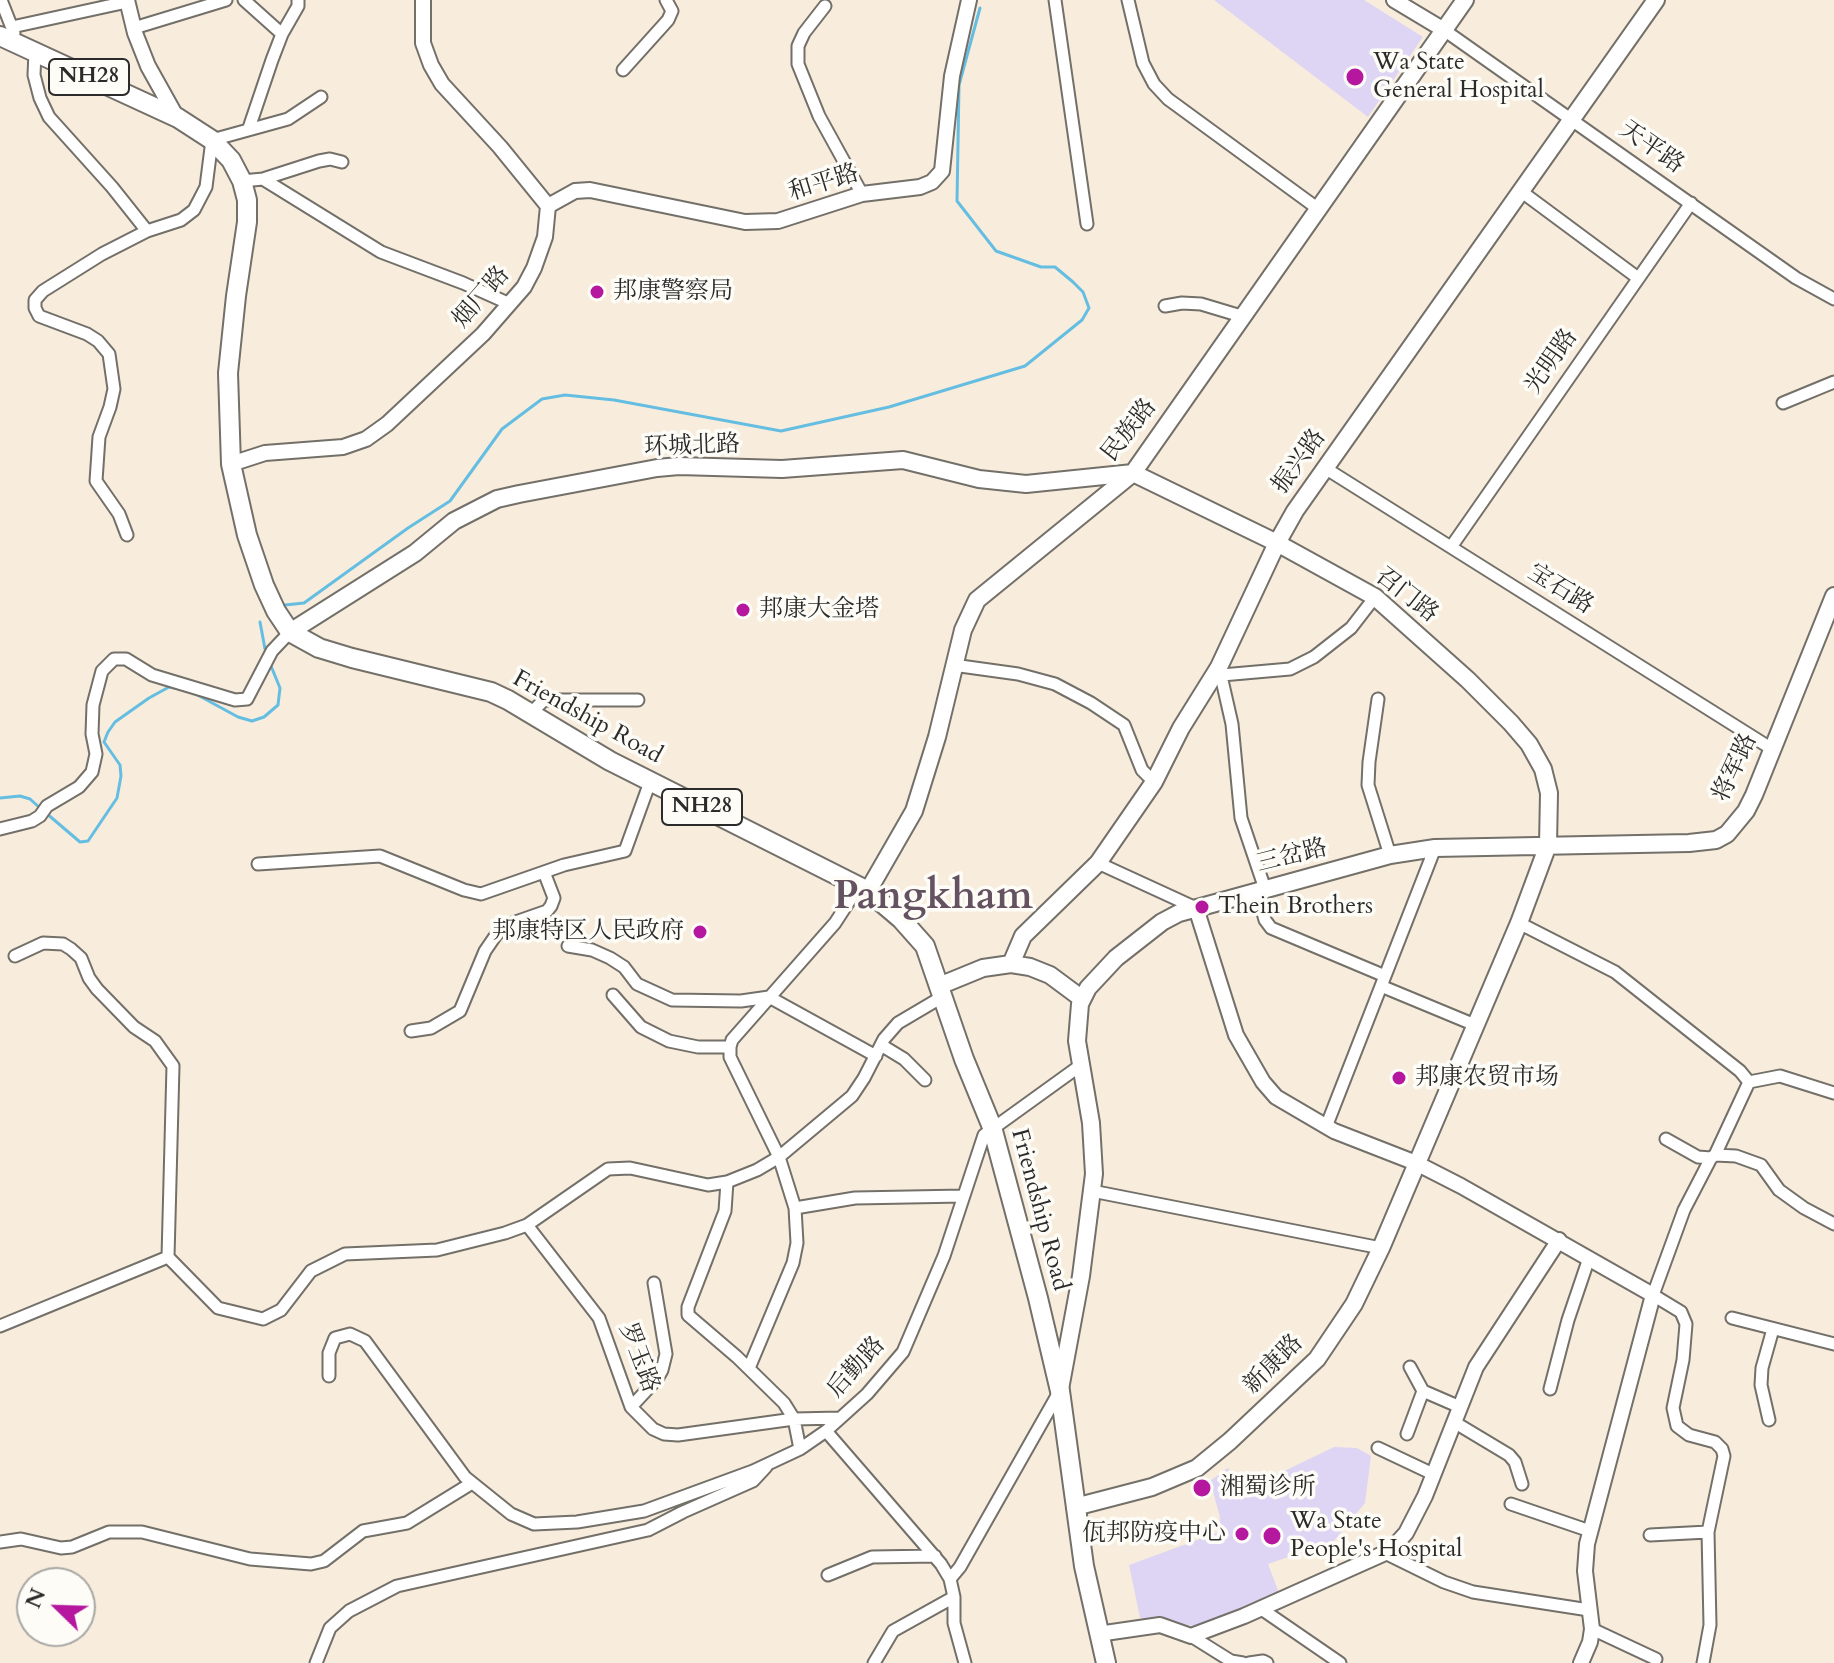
<!DOCTYPE html>
<meta charset="utf-8">
<style>
body{margin:0}
#map{position:relative;width:1834px;height:1663px;overflow:hidden;background:#f8eddc;font-family:Cardo,serif}
canvas{display:block}
.north{position:absolute;left:16px;top:1567px;width:80px;height:80px;box-sizing:border-box;background:#fdfcf7;border:2px solid #a9a8a5;border-radius:50%;rotate:293deg;font-size:22px;font-weight:700;line-height:32px;text-align:center;color:#2b2b2b}
.north::after{content:'';display:block;margin:auto;width:28px;height:36px;background:#b5179e;clip-path:polygon(50% 0,100% 100%,50% 72%,0 100%)}
</style>
<div id="map">
<canvas width="1834" height="1663"></canvas>
<div class="north">N</div>
</div>
<script>
const ctx = document.querySelector('canvas').getContext('2d');
ctx.lineJoin = 'round';
function fillPath(path, color) {
  ctx.fillStyle = color;
  ctx.fill(path, 'evenodd');
}
function shape(rows) {
  const path = new Path2D();
  for (const r of rows) {
    path.moveTo(r[0], r[1]);
    for (let i = 2; i < r.length; i += 2) path.lineTo(r[i], r[i + 1]);
  }
  return path;
}
function strokePath(path, color, width, dash) {
  ctx.strokeStyle = color;
  ctx.lineWidth = width;
  ctx.lineCap = dash ? 'butt' : 'round';
  ctx.setLineDash(dash || []);
  ctx.stroke(path);
}
function drawText(font, color, halo, rows, align = 'center') {
  ctx.font = font + ' Cardo,"Noto Serif SC",serif';
  ctx.lineWidth = 7;
  ctx.setLineDash([]);
  ctx.textBaseline = 'middle';
  ctx.strokeStyle = halo;
  ctx.fillStyle = color;
  for (const [text, x, y, turn = 0] of rows) {
    ctx.save();
    ctx.translate(x, y);
    ctx.rotate((+turn || 0) * Math.PI / 180);
    ctx.textAlign = isNaN(turn) ? turn : align;
    if (halo) ctx.strokeText(text, 0, 0);
    ctx.fillText(text, 0, 0);
    ctx.restore();
  }
}
fillPath(shape([
 [1214,0,1364,0,1423,37,1368,117],
 [1334,1447,1357,1448,1371,1456,1365,1503,1334,1541,1268,1564,1279,1593,1195,1626,1140,1618,1129,1565,1219,1532,1220,1517,1210,1481,1228,1468,1235,1477,1278,1474]
]), '#ded5f5');
strokePath(shape([
 [285,605,304,603,408,528,450,501,502,429,542,399,565,395,614,400,781,431,889,407,1025,366,1082,320,1089,308,1083,292,1073,282,1055,267,1041,267,996,251,957,201,959,85,980,8],
 [260,622,265,649],
 [194,693,238,717,252,721,264,717,278,705,280,688,271,666],
 [0,798,20,796,30,799,40,808],
 [46,813,80,842,88,841,117,798,121,776,120,765,104,742,108,732,115,722,149,698,169,687,180,689]
]), '#65bee2', 3);
const minor = shape([
 [1,0,14,33],
 [244,0,282,34],
 [1055,0,1087,224],
 [1128,0,1143,63,1154,84,1168,99,1317,208],
 [825,6,804,33,798,46,798,64,819,116,862,194],
 [12,27,127,2],
 [134,28,226,0],
 [1444,30,1796,278,1834,299],
 [35,52,34,75,40,98,49,117,112,187,147,231],
 [623,70,668,20,672,11,666,0],
 [249,128,272,60,282,34,298,6,298,0],
 [263,179,319,161,330,159,342,162],
 [242,181,263,179,381,252,463,283,510,304],
 [1522,192,1638,278],
 [1165,306,1182,303,1201,304,1241,316],
 [1783,403,1834,382],
 [1325,468,1772,749],
 [127,535,119,514,96,481,99,437,110,407,114,389,109,354,98,341,87,334,39,316,35,308,35,300,43,291,102,254,147,231,181,220,194,210,206,187,212,140,288,119,321,97],
 [1451,547,1691,203],
 [953,665,1018,674,1055,684,1091,703,1124,725,1142,770,1154,782],
 [1219,667,1232,724,1241,818,1265,889],
 [1222,675,1290,669,1314,657,1351,628,1375,597],
 [1378,699,1369,762,1368,785,1390,855],
 [531,713,544,700,638,700],
 [0,829,32,821,40,816,47,806,79,787,92,772,96,754,92,734,93,705,102,671,114,659,126,659,152,675,235,700,247,699,272,651,290,632],
 [1098,863,1196,908],
 [258,864,380,856,464,890,481,894,564,865,625,851,650,782],
 [1257,891,1265,920,1271,928,1385,976],
 [1519,923,1615,972,1740,1071,1749,1082],
 [568,946,592,950,610,958,624,967,637,984,672,1000,741,1001,769,997,876,1056],
 [15,956,43,943,63,944,71,949,81,958,89,978,97,989,134,1027,155,1041,173,1066,168,1257,218,1308,263,1319,281,1310,311,1271,345,1254,437,1250,505,1233,527,1225,608,1169,630,1168,708,1185,727,1182,757,1170,779,1157,852,1096,864,1078,884,1039,898,1023,942,997],
 [1381,986,1475,1025],
 [613,995,641,1027,669,1041,698,1047,730,1047],
 [411,1031,431,1028,460,1011,485,951,496,935,507,925,547,911,551,906,554,898,544,872],
 [881,1045,904,1059,925,1080],
 [1749,1082,1780,1076,1834,1093],
 [1326,1127,1435,848],
 [1666,1139,1698,1157,1711,1158,1715,1155,1749,1082],
 [1715,1155,1736,1156,1761,1165,1779,1190,1804,1208,1834,1224],
 [727,1182,725,1211,688,1307,688,1315,737,1357,784,1403,794,1419,800,1449],
 [1092,1191,1381,1248],
 [795,1208,855,1198,963,1196],
 [527,1225,599,1318,631,1407,653,1429,664,1434,678,1435,794,1419,840,1418],
 [1732,1318,1834,1344],
 [0,1326,168,1257],
 [749,1368,793,1263,797,1243,795,1208,779,1157,730,1057,730,1047,732,1040,835,923,859,886],
 [329,1376,329,1353,335,1338,350,1334,365,1341,465,1477,511,1514,534,1524,577,1522,644,1511,753,1471,800,1449,826,1431],
 [1550,1389,1568,1320,1589,1258],
 [1423,1391,1460,1407],
 [631,1407,657,1379,662,1370,666,1354,654,1283],
 [1769,1420,1761,1385,1762,1368,1773,1329],
 [1454,1422,1509,1455,1515,1462,1522,1484],
 [1407,1434,1423,1391,1410,1367],
 [1378,1448,1433,1474],
 [1511,1504,1590,1531],
 [1650,1535,1708,1532],
 [0,1542,21,1539,61,1548,72,1547,109,1532,142,1532,250,1559,311,1564,324,1561,363,1531,407,1523,472,1483],
 [1385,1553,1444,1582,1473,1592,1589,1610],
 [828,1575,872,1557,935,1556],
 [950,1579,960,1567,1058,1394],
 [1260,1608,1340,1663],
 [1592,1629,1656,1659],
 [1191,1636,1231,1661,1243,1663],
 [316,1663,330,1628,349,1611,397,1586,648,1530,683,1512,753,1481,766,1467],
 [874,1663,893,1631,954,1597],
 [965,1663,954,1623,954,1597,950,1579,941,1564,826,1431,867,1394,903,1352,944,1256,984,1135,1081,1065],
 [1249,1663,1263,1661,1267,1663],
 [1703,1663,1710,1625,1708,1532,1724,1456,1722,1449,1715,1442,1689,1435,1677,1426,1673,1408,1683,1360,1686,1324,1681,1312,1653,1295,1684,1210,1711,1158]
]);
const tertiary = shape([
 [127,0,135,33,148,66,177,118],
 [1394,0,1444,30],
 [548,206,575,191,590,190,745,222,778,221,862,194,920,187,932,182,942,171,952,76,969,0],
 [231,464,265,453,343,447,366,439,387,424,483,334,524,287,534,268,545,237,548,206,500,147,442,84,431,65,423,43,423,0],
 [1196,908,1236,1035,1263,1082,1276,1097,1334,1131,1416,1163,1461,1186,1653,1295,1587,1544,1585,1571,1592,1629,1590,1642,1581,1663],
 [1098,1634,1160,1625,1191,1636,1244,1616,1385,1553,1396,1544,1406,1533,1425,1496,1476,1367,1559,1240]
]);
const secondary = shape([
 [290,632,415,553,454,521,497,499,519,494,657,468,679,466,782,469,903,460,979,479,1026,484,1133,473,1277,543,1375,597,1468,680,1511,723,1529,744,1543,769,1549,793,1548,845,1519,923,1381,1248,1354,1304,1317,1359,1230,1441,1197,1468,1152,1487,1075,1507],
 [868,891,914,811,937,737,963,630,977,600,1133,473,1465,0],
 [1011,964,1023,936,1098,863,1154,782,1181,728,1219,667,1277,543,1295,511,1656,0],
 [939,986,983,968,1011,964,1030,967,1050,975,1081,998],
 [1060,1389,1081,1276,1094,1174,1091,1123,1077,1041,1080,1004,1088,988,1116,958,1162,922,1179,913,1390,855,1435,848,1689,843,1716,840,1727,834,1746,811,1754,795,1834,596]
]);
const trunk = shape([
 [0,36,178,118,212,140,231,160,242,181,247,200,247,222,236,296,228,373,231,464,247,535,264,585,276,611,290,632,319,648,352,658,491,692,508,700,610,761,868,891,901,919,925,946,964,1059,992,1127,1038,1298,1060,1391,1084,1566,1106,1663]
]);
strokePath(minor, '#736f69', 15);
strokePath(tertiary, '#736f69', 18);
strokePath(secondary, '#736f69', 20);
strokePath(trunk, '#736f69', 22);
strokePath(minor, '#fff', 11);
strokePath(tertiary, '#fff', 14);
strokePath(secondary, '#fff', 16);
strokePath(trunk, '#fff', 18);
for (const [x, y, r, color] of [
 [1355,77,10,"#b5179e"],
 [597,292,8,"#b5179e"],
 [743,610,8,"#b5179e"],
 [1202,907,8,"#b5179e"],
 [700,932,8,"#b5179e"],
 [1399,1078,8,"#b5179e"],
 [1202,1488,10,"#b5179e"],
 [1242,1534,8,"#b5179e"],
 [1272,1536,10,"#b5179e"]
]) {
  const dot = new Path2D();
  dot.arc(x, y, r, 0, 2 * Math.PI);
  ctx.fillStyle = color;
  ctx.fill(dot);
  strokePath(dot, '#fdfcf7', 3);
}
for (const [x, y, w] of [
 [89,77,80],
 [702,807,80]
]) {
  const box = new Path2D();
  box.roundRect(x - w / 2, y - 18, w, 36, 6);
  ctx.fillStyle = '#fdfcf7';
  ctx.fill(box);
  strokePath(box, '#2b2b2b', 2);
}
drawText('bold 22px', '#2b2b2b', null, [
 ["NH28",89,77],
 ["NH28",702,807]
]);
drawText('24px', '#2b2b2b', '#fdfcf7', [
 ["Wa State",1373,63],
 ["General Hospital",1373,91],
 ["邦康警察局",613,292],
 ["邦康大金塔",759,610],
 ["Thein Brothers",1218,907],
 ["邦康特区人民政府",684,932,"right"],
 ["邦康农贸市场",1415,1078],
 ["湘蜀诊所",1220,1488],
 ["Wa State",1290,1522],
 ["People's Hospital",1290,1550],
 ["佤邦防疫中心",1226,1534,"right"]
], 'left');
drawText('24px', '#2b2b2b', '#fdfcf7', [
 ["天平路",1651,148,35],
 ["和平路",824,184,-17],
 ["烟厂路",482,298,-49],
 ["光明路",1552,362,-55],
 ["民族路",1130,431,-52],
 ["环城北路",692,447,-2],
 ["振兴路",1300,462,-54],
 ["宝石路",1560,590,32],
 ["召门路",1406,596,38],
 ["Friendship Road",587,718,29],
 ["将军路",1736,768,-65],
 ["三岔路",1292,857,-14],
 ["Friendship Road",1039,1210,75],
 ["罗玉路",638,1358,69],
 ["新康路",1274,1365,-45],
 ["后勤路",857,1368,-48]
]);
drawText('bold 40px', '#655261', '#fdfcf7', [
 ["Pangkham",933,899]
]);
</script>
